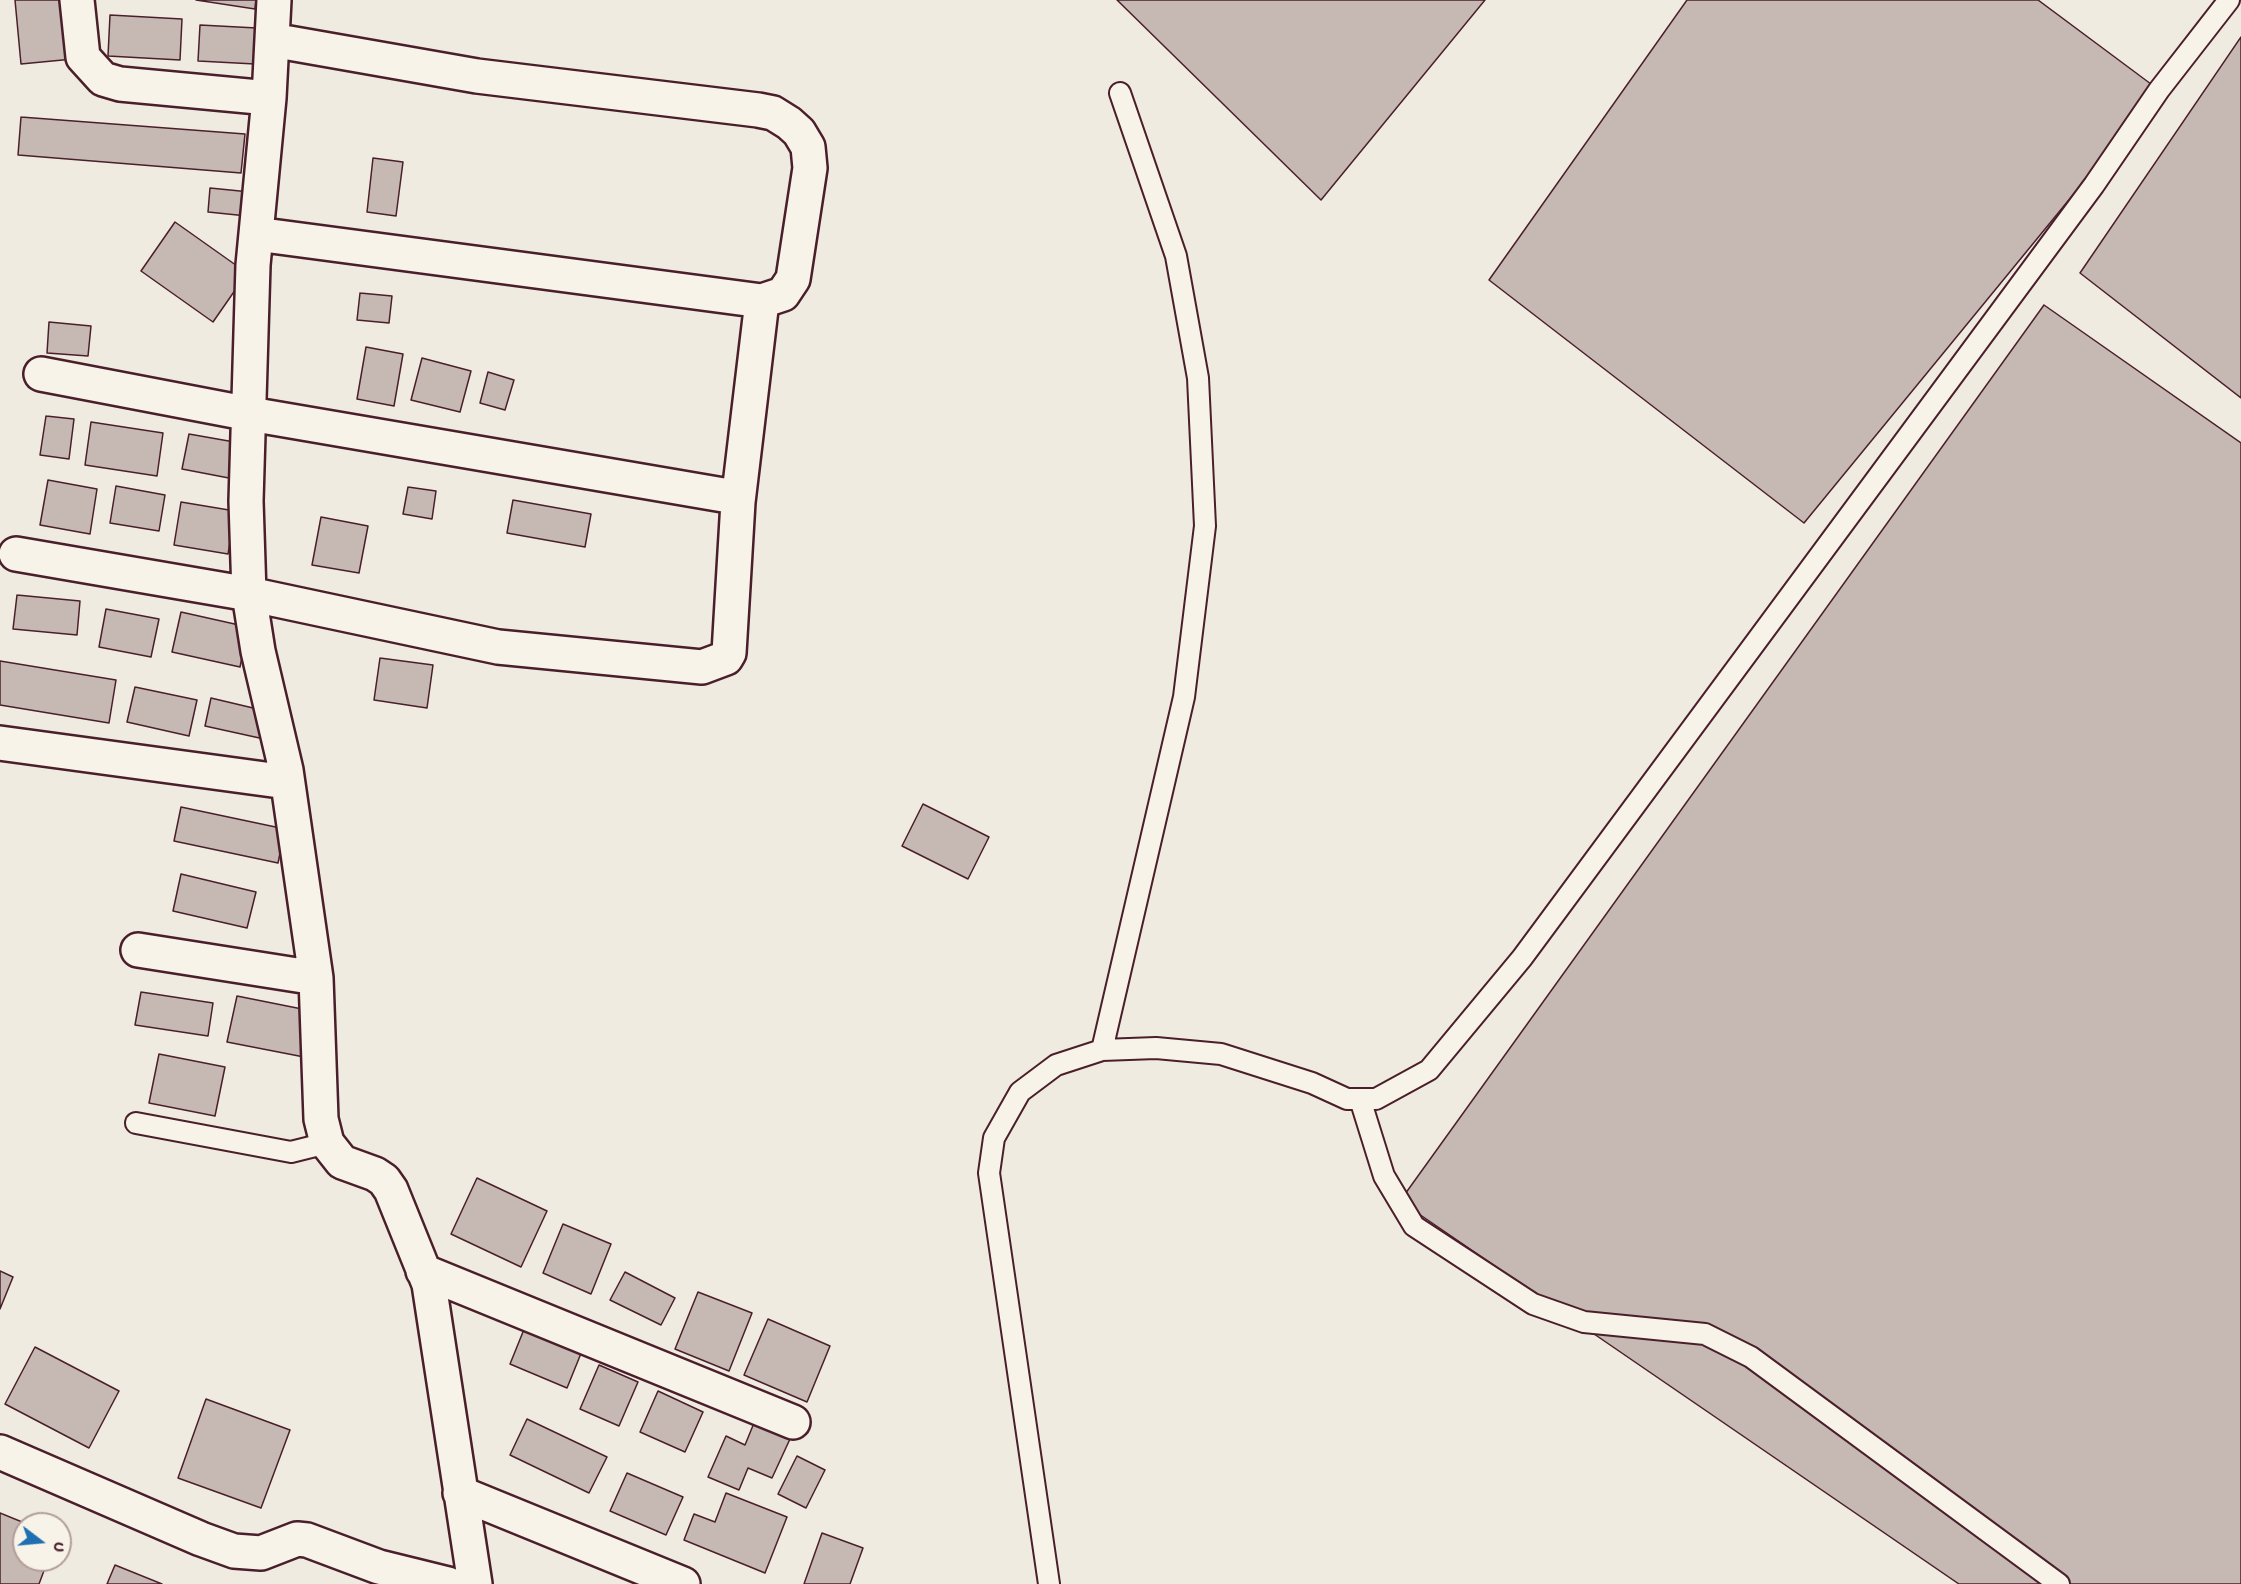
<!DOCTYPE html>
<style>
body{margin:0}
#map{position:relative;width:2241px;height:1584px;overflow:hidden;background:#f0ebe0;font-family:"Gochi Hand",sans-serif}
canvas{display:block}
.north{position:absolute;left:12px;top:1512px;width:60px;height:60px;box-sizing:border-box;background:#f7f3e8;border:2px solid #b29e9c;border-radius:50%;rotate:106deg;font-size:16px;font-weight:700;line-height:24px;text-align:center;color:#4a1f2b}
.north::after{content:'';display:block;margin:auto;width:21px;height:27px;background:#1f6fb2;clip-path:polygon(50% 0,100% 100%,50% 72%,0 100%)}
</style>
<div id="map">
<canvas width="2241" height="1584"></canvas>
<div class="north">U</div>
</div>
<script>
const ctx = document.querySelector('canvas').getContext('2d');
ctx.lineJoin = 'round';
function fillPath(path, color) {
  ctx.fillStyle = color;
  ctx.fill(path, 'evenodd');
}
function shape(rows) {
  const path = new Path2D();
  for (const r of rows) {
    path.moveTo(r[0], r[1]);
    for (let i = 2; i < r.length; i += 2) path.lineTo(r[i], r[i + 1]);
  }
  return path;
}
function strokePath(path, color, width, dash) {
  ctx.strokeStyle = color;
  ctx.lineWidth = width;
  ctx.lineCap = dash ? 'butt' : 'round';
  ctx.setLineDash(dash || []);
  ctx.stroke(path);
}
const building = shape([
 [15,0,67,0,73,59,21,64,15,0],
 [196,0,256,0,255,9,196,0],
 [1117,0,1485,0,1321,200,1117,0],
 [1687,0,2038,0,2159,90,1804,523,1489,280,1687,0],
 [110,15,182,19,180,60,108,56,110,15],
 [200,25,257,28,255,64,198,61,200,25],
 [2241,37,2241,398,2080,273,2241,37],
 [21,117,245,134,241,173,18,155,21,117],
 [373,158,403,162,396,216,367,212,373,158],
 [210,188,250,192,247,216,208,212,210,188],
 [175,222,247,273,213,322,141,271,175,222],
 [360,293,392,296,389,323,357,320,360,293],
 [2044,305,2241,443,2241,1584,1959,1584,1400,1201,2044,305],
 [49,322,91,326,88,356,47,353,49,322],
 [366,347,403,354,394,406,357,399,366,347],
 [422,358,471,371,460,412,411,400,422,358],
 [488,372,514,380,505,410,480,403,488,372],
 [46,416,74,419,69,459,40,455,46,416],
 [91,422,163,433,157,476,85,465,91,422],
 [189,434,240,443,234,479,182,469,189,434],
 [48,480,97,489,90,534,40,525,48,480],
 [116,486,165,495,159,531,110,523,116,486],
 [408,487,436,491,432,519,403,514,408,487],
 [513,500,591,514,585,547,507,533,513,500],
 [181,502,235,511,228,554,174,545,181,502],
 [321,517,368,526,359,573,312,565,321,517],
 [17,595,80,601,77,635,13,629,17,595],
 [106,609,159,619,151,657,99,647,106,609],
 [181,612,248,627,240,667,172,652,181,612],
 [380,658,433,665,427,708,374,700,380,658],
 [0,661,116,680,109,723,0,705,0,661],
 [135,687,197,700,189,736,127,722,135,687],
 [211,698,270,712,264,739,205,726,211,698],
 [923,804,989,837,968,879,902,846,923,804],
 [181,807,285,829,278,863,174,841,181,807],
 [181,874,256,892,247,928,173,911,181,874],
 [141,992,213,1003,208,1036,135,1025,141,992],
 [237,996,312,1011,304,1057,227,1042,237,996],
 [159,1054,225,1067,215,1116,149,1103,159,1054],
 [477,1178,547,1211,521,1267,451,1234,477,1178],
 [563,1224,611,1244,591,1294,543,1273,563,1224],
 [0,1271,13,1277,0,1309,0,1271],
 [625,1272,675,1298,661,1325,610,1300,625,1272],
 [698,1292,752,1313,729,1371,675,1349,698,1292],
 [768,1319,830,1346,807,1402,744,1375,768,1319],
 [527,1322,584,1346,567,1388,510,1364,527,1322],
 [35,1347,119,1391,89,1448,5,1404,35,1347],
 [599,1365,638,1382,619,1426,580,1409,599,1365],
 [658,1391,703,1412,685,1452,640,1432,658,1391],
 [206,1399,290,1430,261,1508,178,1478,206,1399],
 [527,1419,607,1457,589,1493,510,1455,527,1419],
 [754,1423,790,1439,772,1478,748,1468,739,1490,708,1477,726,1436,745,1445,754,1423],
 [797,1456,825,1470,806,1508,778,1494,797,1456],
 [627,1473,683,1497,666,1535,610,1511,627,1473],
 [726,1493,787,1517,765,1573,684,1540,694,1514,715,1522,726,1493],
 [0,1513,27,1524,24,1524,24,1560,48,1560,39,1584,0,1584,0,1513],
 [822,1533,863,1548,850,1584,804,1584,822,1533],
 [115,1565,162,1584,107,1584,115,1565]
]);
fillPath(building, '#c6b8b3');
strokePath(building, '#4a1f2b', 1.5);
const lane = shape([
 [1102,1050,1184,697,1205,526,1198,378,1176,256,1120,93],
 [1360,1099,1384,1176,1414,1226,1533,1304,1584,1322,1705,1334,1751,1357,2059,1584],
 [136,1123,291,1152,327,1143],
 [1049,1584,989,1173,994,1138,1020,1092,1056,1065,1102,1050,1156,1048,1221,1054,1312,1083,1347,1099,1376,1099,1429,1070,1522,958,2094,185,2159,90,2229,0]
]);
const street = shape([
 [77,0,83,57,103,79,120,84,269,98],
 [274,0,269,98,253,265,246,501,249,594,258,651,286,770,316,978,321,1119,327,1143,342,1162,375,1174,384,1180,391,1190,429,1284,475,1584],
 [256,234,762,301,783,294,793,279,810,168,808,147,799,132,789,123,773,113,758,110,477,76,272,40],
 [738,502,762,301],
 [16,554,249,594,498,647,702,667,726,658,729,653,738,502,735,497,250,414,41,374],
 [0,743,287,782],
 [138,950,316,978],
 [423,1271,793,1422],
 [0,1452,201,1539,234,1551,261,1553,297,1539,307,1540,379,1567,448,1584],
 [460,1493,683,1584]
]);
strokePath(lane, '#4a1f2b', 24);
strokePath(street, '#4a1f2b', 38);
strokePath(lane, '#f7f3e8', 20);
strokePath(street, '#f7f3e8', 33);
</script>
